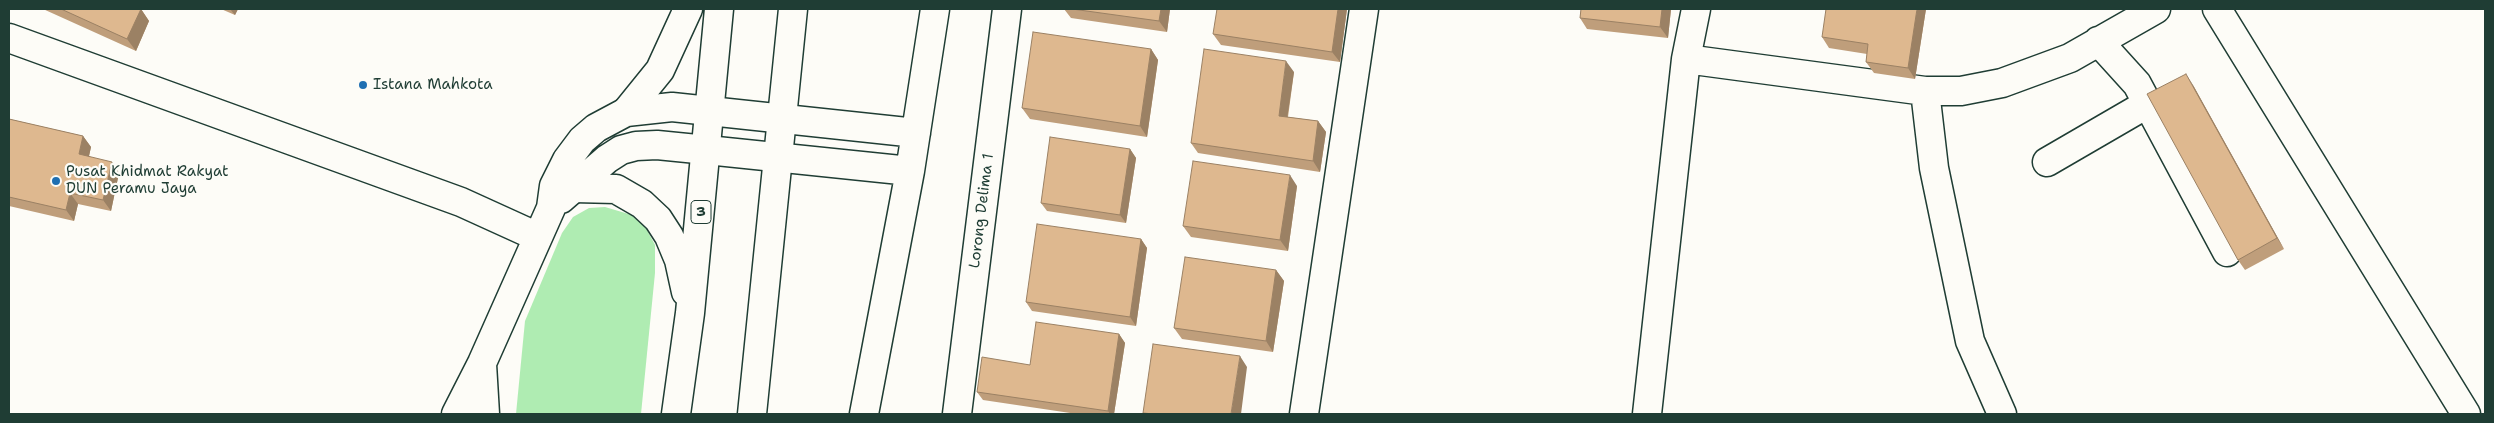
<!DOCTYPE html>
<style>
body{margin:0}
#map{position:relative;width:2494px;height:423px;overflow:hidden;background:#fdfcf7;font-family:"Shantell Sans",sans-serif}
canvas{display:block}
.frame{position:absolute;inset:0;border:10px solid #1f3d34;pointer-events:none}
</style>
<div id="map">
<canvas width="2494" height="423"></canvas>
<div class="frame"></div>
</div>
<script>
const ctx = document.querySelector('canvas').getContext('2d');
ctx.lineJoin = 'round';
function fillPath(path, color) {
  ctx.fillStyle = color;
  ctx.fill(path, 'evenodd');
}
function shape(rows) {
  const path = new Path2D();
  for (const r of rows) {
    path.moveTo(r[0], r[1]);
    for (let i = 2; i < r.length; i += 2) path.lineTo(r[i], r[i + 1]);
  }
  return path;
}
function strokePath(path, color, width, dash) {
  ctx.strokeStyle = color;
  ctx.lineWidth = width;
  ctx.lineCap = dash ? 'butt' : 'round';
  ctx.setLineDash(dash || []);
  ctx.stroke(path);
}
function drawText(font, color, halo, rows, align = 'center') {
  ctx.font = font + ' "Shantell Sans",sans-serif';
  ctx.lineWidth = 4.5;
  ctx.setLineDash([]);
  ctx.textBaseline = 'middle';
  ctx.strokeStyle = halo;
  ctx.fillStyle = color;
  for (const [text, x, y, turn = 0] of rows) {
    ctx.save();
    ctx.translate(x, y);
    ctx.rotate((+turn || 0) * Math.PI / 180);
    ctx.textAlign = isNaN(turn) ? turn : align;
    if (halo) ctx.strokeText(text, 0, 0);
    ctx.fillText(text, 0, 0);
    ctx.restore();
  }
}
fillPath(shape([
 [605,207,632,215,646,228,655,245,655,273,641,414,516,414,525,321,562,233,573,217,589,208]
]), '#afecb2');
const minor = shape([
 [2217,9,2466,414],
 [9,38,461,202,538,237],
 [2098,41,2137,84,2227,252],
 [1686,59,1925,91,1961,91,2002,83,2070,58,2156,9],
 [1925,91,1934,168,1970,341,2002,414],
 [2047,162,2147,104],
 [561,199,607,159,621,150,636,146,657,145,707,150,910,171],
 [482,364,485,414],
 [456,414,482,363,551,208,554,186,567,160,582,140,596,128,626,112,672,107,916,133],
 [864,414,910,171,935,9],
 [957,414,1007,9],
 [1304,414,1364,9],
 [1647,414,1686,59,1696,9]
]);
const highway = shape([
 [626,112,660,70,688,9],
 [574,188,616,189,642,204,658,219,669,236,679,260,686,292],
 [676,414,690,313,719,9],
 [752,414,793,9]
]);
strokePath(minor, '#1f3d34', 31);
strokePath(highway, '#1f3d34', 31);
strokePath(minor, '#fdfcf7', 28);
strokePath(highway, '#fdfcf7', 28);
fillPath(shape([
 [43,9,141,9,149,21,136,51],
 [221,9,238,9,235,15],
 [1064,9,1170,9,1167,32,1071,18],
 [1347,9,1340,62,1221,45,1213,34],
 [1571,9,1671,9,1668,38,1587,29,1580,18,1581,10],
 [1926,9,1915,79,1874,73,1866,62,1867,54,1829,48,1822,37],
 [1151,49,1158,60,1147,137,1030,119,1022,108],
 [1294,72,1288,117,1318,121,1326,132,1320,172,1198,153,1191,143],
 [2193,85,2284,249,2245,270,2238,260],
 [9,119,83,136,91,147,89,156,119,173,111,211,78,204,74,221,9,206],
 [1130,149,1136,158,1126,223,1047,211,1041,203],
 [1297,186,1288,251,1191,237,1183,226],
 [1141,239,1147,248,1136,326,1032,311,1026,302],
 [1276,270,1284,281,1273,352,1182,339,1174,328],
 [1119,334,1125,343,1114,414,1077,414,983,400,977,392,1030,365]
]), '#bf9e7b');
fillPath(shape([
 [141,9,149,21,136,51,127,39],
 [230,9,238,9,235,15],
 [1161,9,1170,9,1167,32,1159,21],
 [1338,9,1347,9,1340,62,1332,52],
 [1662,9,1671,9,1668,38,1660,27],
 [1917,9,1926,9,1915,79,1908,68],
 [1151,49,1158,60,1147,137,1140,126],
 [1286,61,1294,72,1286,126,1279,116],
 [2186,74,2193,85,2284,249,2277,238],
 [1318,121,1326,132,1320,172,1313,161],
 [83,136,91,147,87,165,79,154],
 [1130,149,1136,158,1126,223,1120,215],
 [112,162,119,173,111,211,103,200],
 [1290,175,1297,186,1288,251,1280,240],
 [70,193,78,204,74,221,66,210],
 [1141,239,1147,248,1136,326,1130,317],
 [1276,270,1284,281,1273,352,1266,341],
 [1119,334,1125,343,1114,414,1110,414,1108,411],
 [1240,356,1247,367,1241,414,1231,414]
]), '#9b8164');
const building = shape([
 [61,9,141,9,127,39,61,9],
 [1072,9,1161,9,1159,21,1072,9],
 [1217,9,1338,9,1332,52,1213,34,1217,9],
 [1581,9,1662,9,1660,27,1580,18,1581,9],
 [1826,9,1917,9,1908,68,1866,62,1868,44,1822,37,1826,9],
 [1033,32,1151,49,1140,126,1022,108,1033,32],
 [1204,49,1286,61,1279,116,1318,121,1313,161,1191,143,1204,49],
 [2186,74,2277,238,2238,260,2147,94,2186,74],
 [9,119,83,136,79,154,112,162,103,200,70,193,66,210,9,197,9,119],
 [1050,137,1130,149,1120,215,1041,203,1050,137],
 [1193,161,1290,175,1280,240,1183,226,1193,161],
 [1037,224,1141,239,1130,317,1026,302,1037,224],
 [1185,257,1276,270,1266,341,1174,328,1185,257],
 [1036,322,1119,334,1108,411,977,392,982,357,1030,365,1036,322],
 [1153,344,1240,356,1231,414,1154,414,1143,413,1153,344]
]);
fillPath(building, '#deb88f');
strokePath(building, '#9b8164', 1);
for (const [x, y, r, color] of [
 [363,85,5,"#1f6fb2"],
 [56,181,5,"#1f6fb2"]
]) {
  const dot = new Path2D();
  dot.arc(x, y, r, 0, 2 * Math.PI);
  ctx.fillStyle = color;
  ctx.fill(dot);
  strokePath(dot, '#fdfcf7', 2);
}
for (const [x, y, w] of [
 [701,212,20]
]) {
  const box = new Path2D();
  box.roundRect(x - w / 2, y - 11.5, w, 23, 4);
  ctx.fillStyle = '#fdfcf7';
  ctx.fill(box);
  strokePath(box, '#1f3d34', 1);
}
drawText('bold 14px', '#1f3d34', null, [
 ["3",701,212]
]);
drawText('15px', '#1f3d34', '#fdfcf7', [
 ["Istana Mahkota",373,85],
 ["Pusat Khidmat Rakyat",66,172],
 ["DUN Peramu Jaya",66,189]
], 'left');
drawText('15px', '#1f3d34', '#fdfcf7', [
 ["Lorong Delima 1",982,211,-83]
]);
</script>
